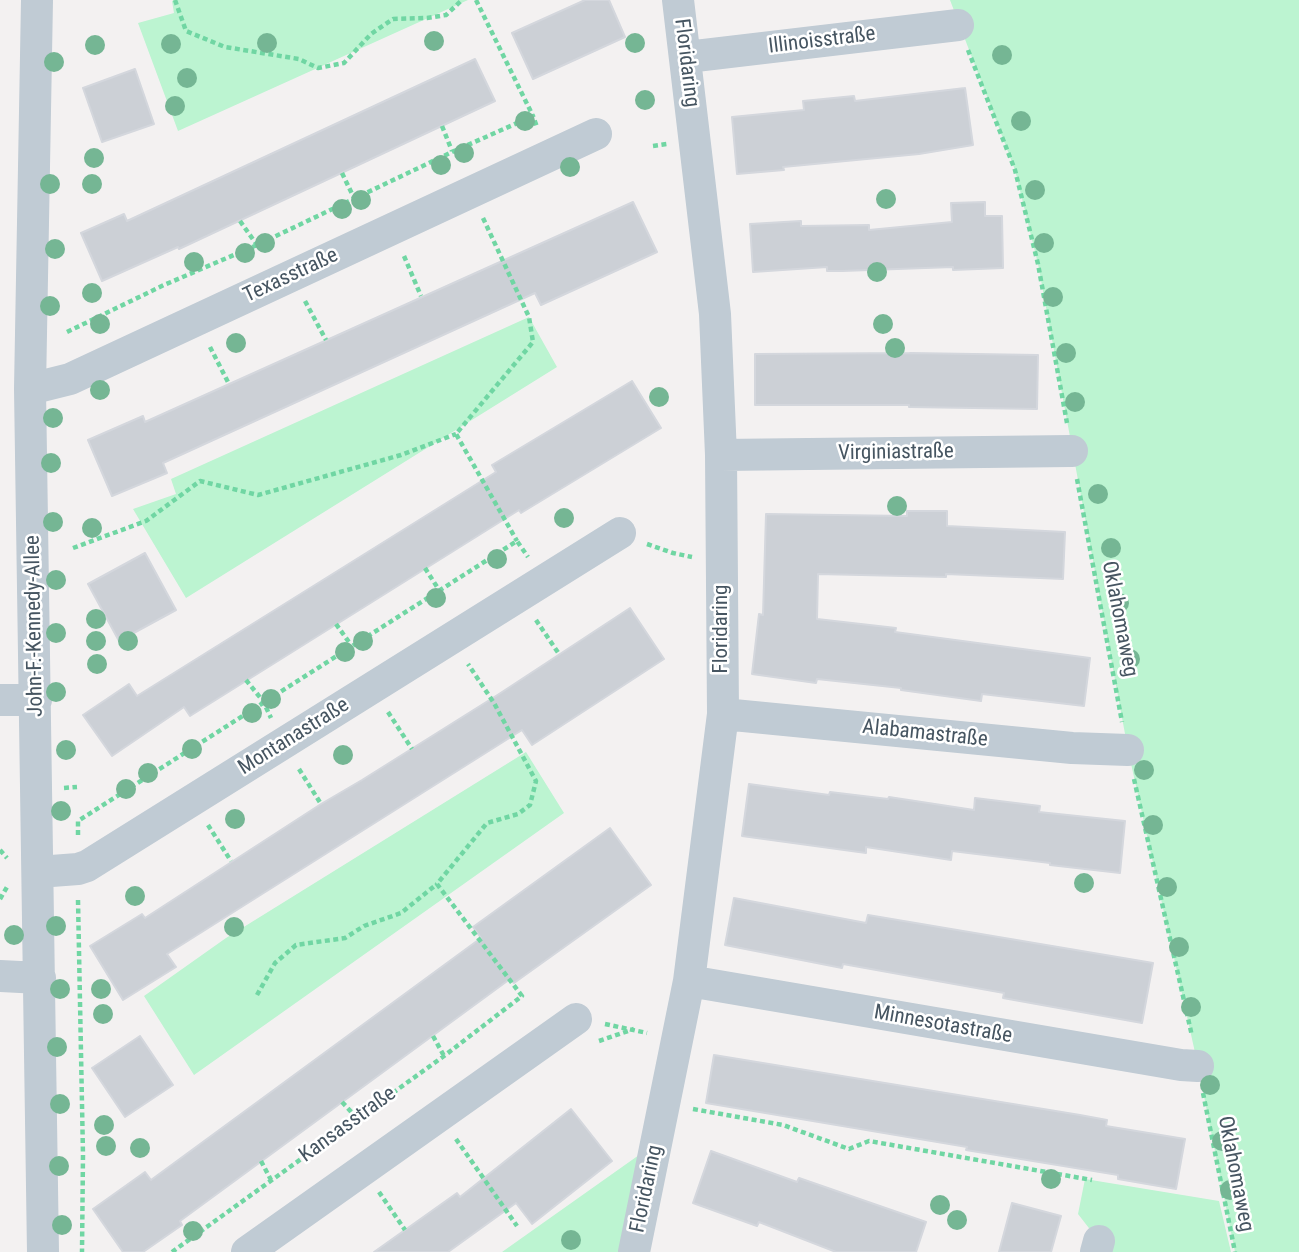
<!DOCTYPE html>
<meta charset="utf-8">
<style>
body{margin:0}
canvas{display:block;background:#f3f1f1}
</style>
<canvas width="1299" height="1252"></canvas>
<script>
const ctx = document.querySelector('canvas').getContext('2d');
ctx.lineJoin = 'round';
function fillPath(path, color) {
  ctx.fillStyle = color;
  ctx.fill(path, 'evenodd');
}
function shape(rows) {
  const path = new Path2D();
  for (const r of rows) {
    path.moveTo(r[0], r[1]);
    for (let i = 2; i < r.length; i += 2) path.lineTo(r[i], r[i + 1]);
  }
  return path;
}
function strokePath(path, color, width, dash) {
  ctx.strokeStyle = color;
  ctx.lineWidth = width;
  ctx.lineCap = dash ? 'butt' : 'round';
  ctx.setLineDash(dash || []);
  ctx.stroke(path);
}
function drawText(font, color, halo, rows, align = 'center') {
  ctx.font = font + ' "Roboto Condensed",sans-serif';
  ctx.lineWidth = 5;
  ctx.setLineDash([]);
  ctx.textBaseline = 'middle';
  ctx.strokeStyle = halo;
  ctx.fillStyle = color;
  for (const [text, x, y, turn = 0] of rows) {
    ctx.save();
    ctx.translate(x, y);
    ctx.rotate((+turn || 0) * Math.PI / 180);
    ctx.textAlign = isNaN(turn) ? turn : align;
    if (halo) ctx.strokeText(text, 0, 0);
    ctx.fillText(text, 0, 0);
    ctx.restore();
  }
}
fillPath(shape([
 [174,0,468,0,178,131,138,23,174,13,172,1],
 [950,0,1299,0,1299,1252,1235,1252,1198,1066,1128,750,1038,264,1015,170],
 [529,317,557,367,186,598,133,509,176,494,171,479],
 [526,752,564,813,194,1075,144,996,226,938],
 [639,1155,619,1252,502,1252],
 [1085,1179,1219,1201,1231,1252,1096,1252,1099,1241,1078,1214]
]), '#bcf4d1');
const building = shape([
 [585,0,609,0,625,37,533,79,512,33,585,0],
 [475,59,495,101,179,249,178,247,102,281,81,233,124,214,127,221,475,59],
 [135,69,154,124,102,142,83,88,135,69],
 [965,88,973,145,919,154,783,167,784,170,737,174,732,117,804,110,803,101,854,96,855,101,965,88],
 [633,202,657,252,541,305,535,293,163,463,167,473,112,496,88,440,143,416,145,422,633,202],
 [985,202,985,216,1002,216,1003,268,953,270,953,267,842,271,827,271,827,267,753,272,750,224,801,221,801,226,869,225,869,230,952,222,951,203,985,202],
 [910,353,1038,355,1037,409,909,407,909,405,755,405,755,354,910,353],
 [632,381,661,428,521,513,519,510,190,716,184,707,112,756,83,715,129,684,137,696,496,472,492,465,632,381],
 [907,511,947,511,947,526,1065,532,1063,579,946,574,946,577,818,574,817,619,896,628,895,632,1090,658,1084,706,982,694,981,701,901,690,901,688,817,679,816,683,752,674,759,614,763,615,766,514,907,516,907,511],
 [145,553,176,610,119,641,88,584,145,553],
 [630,608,664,659,532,745,522,730,167,954,176,967,123,1000,90,946,142,914,145,918,321,804,362,780,499,694,630,608],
 [749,784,829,795,830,792,888,799,889,797,974,810,975,798,1040,806,1039,812,1125,821,1120,873,1050,865,1050,863,952,851,951,860,866,847,866,853,742,836,749,784],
 [610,828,651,885,514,983,510,979,180,1221,182,1225,143,1252,123,1252,93,1209,145,1172,151,1180,481,938,473,927,610,828],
 [734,898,866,923,868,915,1153,963,1142,1023,1003,998,1004,993,843,964,842,968,725,945,734,898],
 [140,1036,173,1085,125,1117,92,1068,140,1036],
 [714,1055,1080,1115,1107,1120,1106,1126,1185,1139,1176,1189,1118,1179,1118,1175,966,1150,967,1147,706,1103,714,1055],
 [571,1109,612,1161,532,1224,516,1203,448,1252,374,1252,457,1193,460,1197,571,1109],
 [711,1151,797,1182,799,1178,926,1222,916,1252,836,1252,759,1222,757,1226,693,1203,711,1151],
 [1012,1203,1061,1216,1051,1252,999,1252,1012,1203]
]);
fillPath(building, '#ccd0d6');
strokePath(building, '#d4d7dd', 2);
strokePath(shape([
 [175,0,186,31,225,47,299,59,318,68,344,63,371,34,393,19,427,18,446,15,462,0],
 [476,0,533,116],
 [968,50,1015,170,1038,264,1067,423],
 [442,126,452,151],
 [653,146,667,144],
 [342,173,354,198],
 [483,218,529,317,533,342,456,434,517,541],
 [240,221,257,245],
 [404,256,421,296],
 [305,301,326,340],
 [67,332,164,285,257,245,452,152,533,116,537,127],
 [210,347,229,384],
 [1077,479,1122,722],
 [647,544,673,553,692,557],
 [73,548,146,521,200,481,258,495,401,455,456,434],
 [425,568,439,590],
 [536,620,559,654],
 [336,624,351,645],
 [246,680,263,701,271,718],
 [388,712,412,749],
 [299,769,321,804],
 [1134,779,1192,1036],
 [64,788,77,787],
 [208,825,231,861],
 [78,835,78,821,517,541,528,557],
 [0,850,7,858],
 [0,899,7,887],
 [78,900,83,1155,82,1252],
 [257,995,275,963,296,945,345,938,364,926,401,913,437,884],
 [605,1024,647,1033],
 [433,1036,444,1056],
 [599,1041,634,1029],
 [1203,1093,1235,1252],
 [342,1102,357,1118],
 [693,1109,783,1125,849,1149,869,1141,1092,1180],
 [456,1139,517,1226],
 [261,1161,271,1180],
 [379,1192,405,1230],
 [172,1252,444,1056,522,996,437,884,487,823,518,814,530,805,536,781,494,703,468,664]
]), '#70d6a3', 4.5, [5, 3.5]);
strokePath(shape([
 [37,0,30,389,43,1252],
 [687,57,958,25],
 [30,389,70,379,596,134],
 [721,455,1072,451],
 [0,700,36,700],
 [723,714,1072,748,1128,750],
 [38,872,78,869,87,866,620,533],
 [0,976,40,978],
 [689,981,1181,1065,1198,1066],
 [247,1252,576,1019],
 [634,1252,689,981,723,714,721,455,715,314,678,0],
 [1096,1252,1099,1241]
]), '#c0cbd4', 32);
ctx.fillStyle = '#75b694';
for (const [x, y] of [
 [434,41],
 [267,43],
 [635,43],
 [171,44],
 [95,45],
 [1002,55],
 [54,62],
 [187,78],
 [645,100],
 [175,106],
 [525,121],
 [1021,121],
 [464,153],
 [94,158],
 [441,165],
 [570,167],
 [50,184],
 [92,184],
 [1035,190],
 [886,199],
 [361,200],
 [342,209],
 [265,243],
 [1044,243],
 [55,249],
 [245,253],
 [194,262],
 [877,272],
 [92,293],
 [1053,297],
 [50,306],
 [100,324],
 [883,324],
 [236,343],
 [895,348],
 [1066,353],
 [100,390],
 [659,397],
 [1075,402],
 [53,418],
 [51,463],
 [1098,494],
 [897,506],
 [564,518],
 [53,522],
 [92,528],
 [1111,548],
 [497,559],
 [56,580],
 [436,598],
 [1119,603],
 [96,619],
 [56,633],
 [96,641],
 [128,641],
 [363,641],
 [345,652],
 [1130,659],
 [97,664],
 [56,692],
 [271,699],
 [252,713],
 [192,749],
 [66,750],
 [343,755],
 [1144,770],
 [148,773],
 [126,789],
 [61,811],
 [235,819],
 [1153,825],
 [1084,883],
 [1167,887],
 [135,896],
 [56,926],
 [234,927],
 [14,935],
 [1179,947],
 [60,989],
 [101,989],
 [1191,1007],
 [103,1014],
 [57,1047],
 [1210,1085],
 [60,1104],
 [104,1125],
 [1222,1141],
 [106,1146],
 [140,1148],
 [59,1166],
 [1051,1179],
 [1230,1190],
 [940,1205],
 [957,1220],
 [62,1225],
 [193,1231],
 [571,1240]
]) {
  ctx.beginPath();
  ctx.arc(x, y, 10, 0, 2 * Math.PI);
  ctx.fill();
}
drawText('21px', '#465561', '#fff', [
 ["Illinoisstraße",822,41,-7],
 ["Floridaring",686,63,83],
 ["Texasstraße",291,276,-25],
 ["Virginiastraße",896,453,-1],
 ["Oklahomaweg",1119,619,79],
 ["John-F.-Kennedy-Allee",35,626,-91],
 ["Floridaring",722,629,-90],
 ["Alabamastraße",925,734,6],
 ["Montanastraße",294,737,-32],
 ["Minnesotastraße",943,1025,10],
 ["Kansasstraße",348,1125,-36],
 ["Oklahomaweg",1235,1174,79],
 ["Floridaring",647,1189,-78]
]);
</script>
